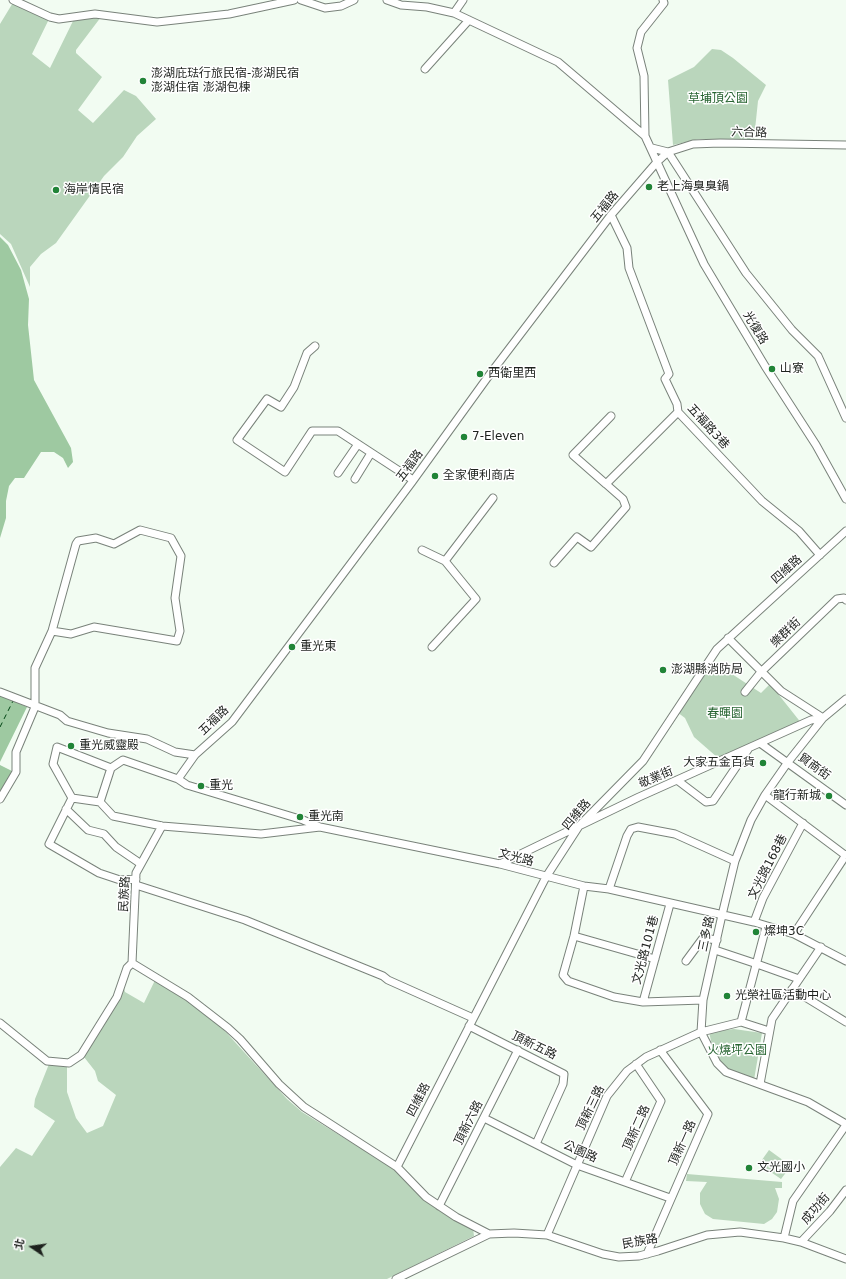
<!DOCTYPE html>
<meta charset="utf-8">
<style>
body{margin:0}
#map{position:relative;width:846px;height:1279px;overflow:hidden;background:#f2fcf2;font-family:"DejaVu Sans","Noto Sans TC",sans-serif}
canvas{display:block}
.north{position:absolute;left:12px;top:1227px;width:40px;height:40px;-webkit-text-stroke:3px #fff;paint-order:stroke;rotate:283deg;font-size:11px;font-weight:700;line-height:16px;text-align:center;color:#1e221e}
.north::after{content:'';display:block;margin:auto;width:14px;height:18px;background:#1e221e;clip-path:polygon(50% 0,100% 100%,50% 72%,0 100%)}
</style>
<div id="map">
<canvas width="846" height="1279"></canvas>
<div class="north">北</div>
</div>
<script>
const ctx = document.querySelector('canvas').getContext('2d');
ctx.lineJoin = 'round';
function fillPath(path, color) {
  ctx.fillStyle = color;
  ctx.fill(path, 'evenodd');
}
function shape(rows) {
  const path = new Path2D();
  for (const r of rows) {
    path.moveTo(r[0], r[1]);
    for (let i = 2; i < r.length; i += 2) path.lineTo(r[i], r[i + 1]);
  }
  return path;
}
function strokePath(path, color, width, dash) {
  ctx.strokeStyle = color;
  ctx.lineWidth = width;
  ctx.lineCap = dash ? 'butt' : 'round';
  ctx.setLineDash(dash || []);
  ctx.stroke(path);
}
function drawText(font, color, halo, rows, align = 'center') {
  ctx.font = font + ' "DejaVu Sans","Noto Sans TC",sans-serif';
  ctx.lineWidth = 3;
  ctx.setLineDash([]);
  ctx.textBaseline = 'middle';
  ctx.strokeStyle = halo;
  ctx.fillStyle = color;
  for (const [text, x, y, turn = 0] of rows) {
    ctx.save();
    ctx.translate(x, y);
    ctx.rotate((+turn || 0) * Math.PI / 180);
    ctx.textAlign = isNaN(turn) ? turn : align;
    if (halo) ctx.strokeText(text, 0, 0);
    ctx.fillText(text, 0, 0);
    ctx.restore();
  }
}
fillPath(shape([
 [14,1,50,17,32,54,50,68,73,21,101,17,76,50,76,53,102,77,78,110,93,123,124,90,136,96,156,119,137,136,123,157,104,176,56,243,41,254,30,267,30,287,11,244,0,234,0,24],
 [712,49,721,50,733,58,766,85,758,101,754,139,699,139,673,145,668,80,694,67],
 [712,661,761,693,769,685,771,685,802,724,718,758,694,737,685,718,677,712],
 [157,976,192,995,287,1099,302,1112,396,1170,473,1228,474,1236,387,1279,0,1279,0,1167,16,1148,32,1156,55,1121,34,1107,35,1099,49,1064,67,1065,67,1092,76,1118,87,1133,103,1126,116,1095,98,1081,95,1071,84,1057,120,994,123,983,125,992,144,1003],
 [734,1029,762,1033,754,1080,729,1071,719,1064,712,1045,709,1032],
 [769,1150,791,1166,781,1179,759,1164],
 [687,1174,782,1182,782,1188,775,1188,779,1199,777,1212,772,1219,764,1224,713,1219,705,1214,700,1204,700,1193,707,1182,686,1181]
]), '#bad6bc');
fillPath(shape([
 [0,237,8,245,21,270,29,299,28,325,34,380,71,448,73,462,68,468,63,458,54,452,41,452,24,478,15,478,9,486,6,501,6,518,0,538],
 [0,695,27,707,0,762],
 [0,765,14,772,0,796]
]), '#9ec9a1');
strokePath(shape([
 [0,727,13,701]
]), '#004513', 1, [5, 4]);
const minor = shape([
 [13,0,50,17,59,19,95,14,157,22,229,14,294,0],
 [301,0,325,8,341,6,354,0],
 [387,0,401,5,427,7,454,13,558,62,645,136],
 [663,0,664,3,641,32,637,48,644,76,645,136,704,264,765,366,816,445,846,499],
 [454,13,463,0],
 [425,69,469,20],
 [652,148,668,152,746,273,792,330,818,356,846,418],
 [611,215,627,248,629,268,669,374,665,379,677,404,678,412,762,501,799,531,820,555],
 [315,346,307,353,294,387,281,407,267,399,237,440,285,472,312,431,338,431,413,480],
 [338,473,358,444],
 [355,479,371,453],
 [606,484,573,455,611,416],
 [422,550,445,561,476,599,432,647],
 [445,561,493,498],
 [554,563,577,537,591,547,626,507,623,499,606,484,678,412],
 [728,638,781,691,823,718],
 [0,692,60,715,67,721,108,733,147,739,175,752,195,755],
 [745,692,761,672,837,599,844,598,846,600],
 [846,699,823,718,788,762,765,795,751,820,735,861,722,915,703,1000,701,1032,717,1063,726,1072,808,1102,846,1124],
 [760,743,846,805],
 [111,768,57,747,53,764,72,798,49,844,99,873,120,880,136,879],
 [178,779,195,755,232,722,412,482,490,374,611,215,657,162,668,152,693,144,720,143,846,145],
 [677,780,706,802,713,801,749,748],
 [765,795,845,855],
 [72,798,100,802],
 [0,799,16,772,16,752,35,707,35,668,52,631,76,544,78,541,96,538,114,544,140,530,171,538,181,556,175,598,180,631,177,641,94,627,71,634,52,631],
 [66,809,88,830,104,834,116,847,141,864],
 [320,827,261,834,162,826,113,816,100,802,111,768,123,760,178,779,187,785,303,820,320,827,500,864,584,886,609,889,754,922,794,934,846,961],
 [500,864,639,797,811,720,823,718],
 [136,885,245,920,383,976,388,980,473,1018],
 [584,886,574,936,563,975,568,981,614,997,643,1002,703,1000],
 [609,889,627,836,631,829,638,827,675,834,735,861],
 [754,922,763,898,803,823],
 [794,934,846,855],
 [574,936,655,959],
 [715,950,757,964,799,979],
 [686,961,703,938,717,940],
 [132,963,188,997,228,1028,240,1039,279,1084,304,1107,397,1167,426,1197,456,1217,489,1234],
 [792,989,846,1022],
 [643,1002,670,904],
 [741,1022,766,927],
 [0,1023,47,1061,69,1063,81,1055,117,997,127,968,132,963,136,873,162,826],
 [469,1026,564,1074,563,1084,536,1144],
 [760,1084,772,1019,821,947],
 [484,1118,577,1165,670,1198],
 [397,1167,546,877,579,826,643,761,717,649,846,531],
 [625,1182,661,1101,636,1064],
 [439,1206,518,1050],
 [547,1235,607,1096,627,1071,646,1057,701,1032,741,1022,769,1031],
 [784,1238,793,1201,846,1125],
 [801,1242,830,1211,846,1190],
 [647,1254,708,1114,660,1050],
 [396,1279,489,1234,514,1233,547,1235,603,1254,619,1257,639,1256,658,1251,707,1235,740,1232,784,1238,801,1242,846,1259]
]);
strokePath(minor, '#79827a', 9);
strokePath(minor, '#fff', 7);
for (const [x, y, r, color] of [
 [143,81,4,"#218437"],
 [649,187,4,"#218437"],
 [56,190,4,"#218437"],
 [772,369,4,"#218437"],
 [480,374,4,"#218437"],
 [464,437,4,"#218437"],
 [435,476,4,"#218437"],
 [292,647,4,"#218437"],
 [663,670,4,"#218437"],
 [71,746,4,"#218437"],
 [763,763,4,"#218437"],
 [201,786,4,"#218437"],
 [829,796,4,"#218437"],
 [300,817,4,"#218437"],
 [756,932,4,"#218437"],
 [727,996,4,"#218437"],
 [749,1168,4,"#218437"]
]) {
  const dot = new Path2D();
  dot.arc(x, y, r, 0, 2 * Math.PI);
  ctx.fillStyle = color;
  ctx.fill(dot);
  strokePath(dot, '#fff', 1.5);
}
drawText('12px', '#1e221e', '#fff', [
 ["澎湖庇琺行旅民宿-澎湖民宿",151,74],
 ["澎湖住宿 澎湖包棟",151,88],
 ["老上海臭臭鍋",657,187],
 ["海岸情民宿",64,190],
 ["山寮",780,369],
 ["西衛里西",488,374],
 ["7-Eleven",472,437],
 ["全家便利商店",443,476],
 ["重光東",300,647],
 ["澎湖縣消防局",671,670],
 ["重光威靈殿",79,746],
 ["大家五金百貨",755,763,"right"],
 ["重光",209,786],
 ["龍行新城",821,796,"right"],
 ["重光南",308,817],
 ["燦坤3C",764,932],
 ["光榮社區活動中心",735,996],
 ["文光國小",757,1168]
], 'left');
drawText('12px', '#276431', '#fff', [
 ["草埔頂公園",718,99],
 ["春暉園",725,714],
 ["火燒坪公園",737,1051]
]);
drawText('12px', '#1e221e', '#fff', [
 ["六合路",749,133,2],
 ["五福路",605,207,-51],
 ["光復路",755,328,59],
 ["五福路3巷",708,427,48],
 ["五福路",410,466,-53],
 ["四維路",787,570,-42],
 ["樂群街",786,633,-44],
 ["五福路",214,721,-44],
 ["貿商街",814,767,36],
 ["敬業街",656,778,-23],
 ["四維路",577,815,-50],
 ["文光路",516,858,15],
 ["文光路168巷",768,867,-63],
 ["民族路",125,894,-87],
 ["三多路",707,934,-78],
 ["文光路101巷",646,950,-75],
 ["頂新五路",534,1046,26],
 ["四維路",419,1100,-63],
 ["頂新三路",591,1108,-64],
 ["頂新六路",469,1123,-63],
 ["頂新二路",637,1128,-66],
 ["頂新一路",683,1143,-66],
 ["公園路",580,1152,24],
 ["成功街",816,1209,-49],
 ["民族路",640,1242,-10]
]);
</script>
